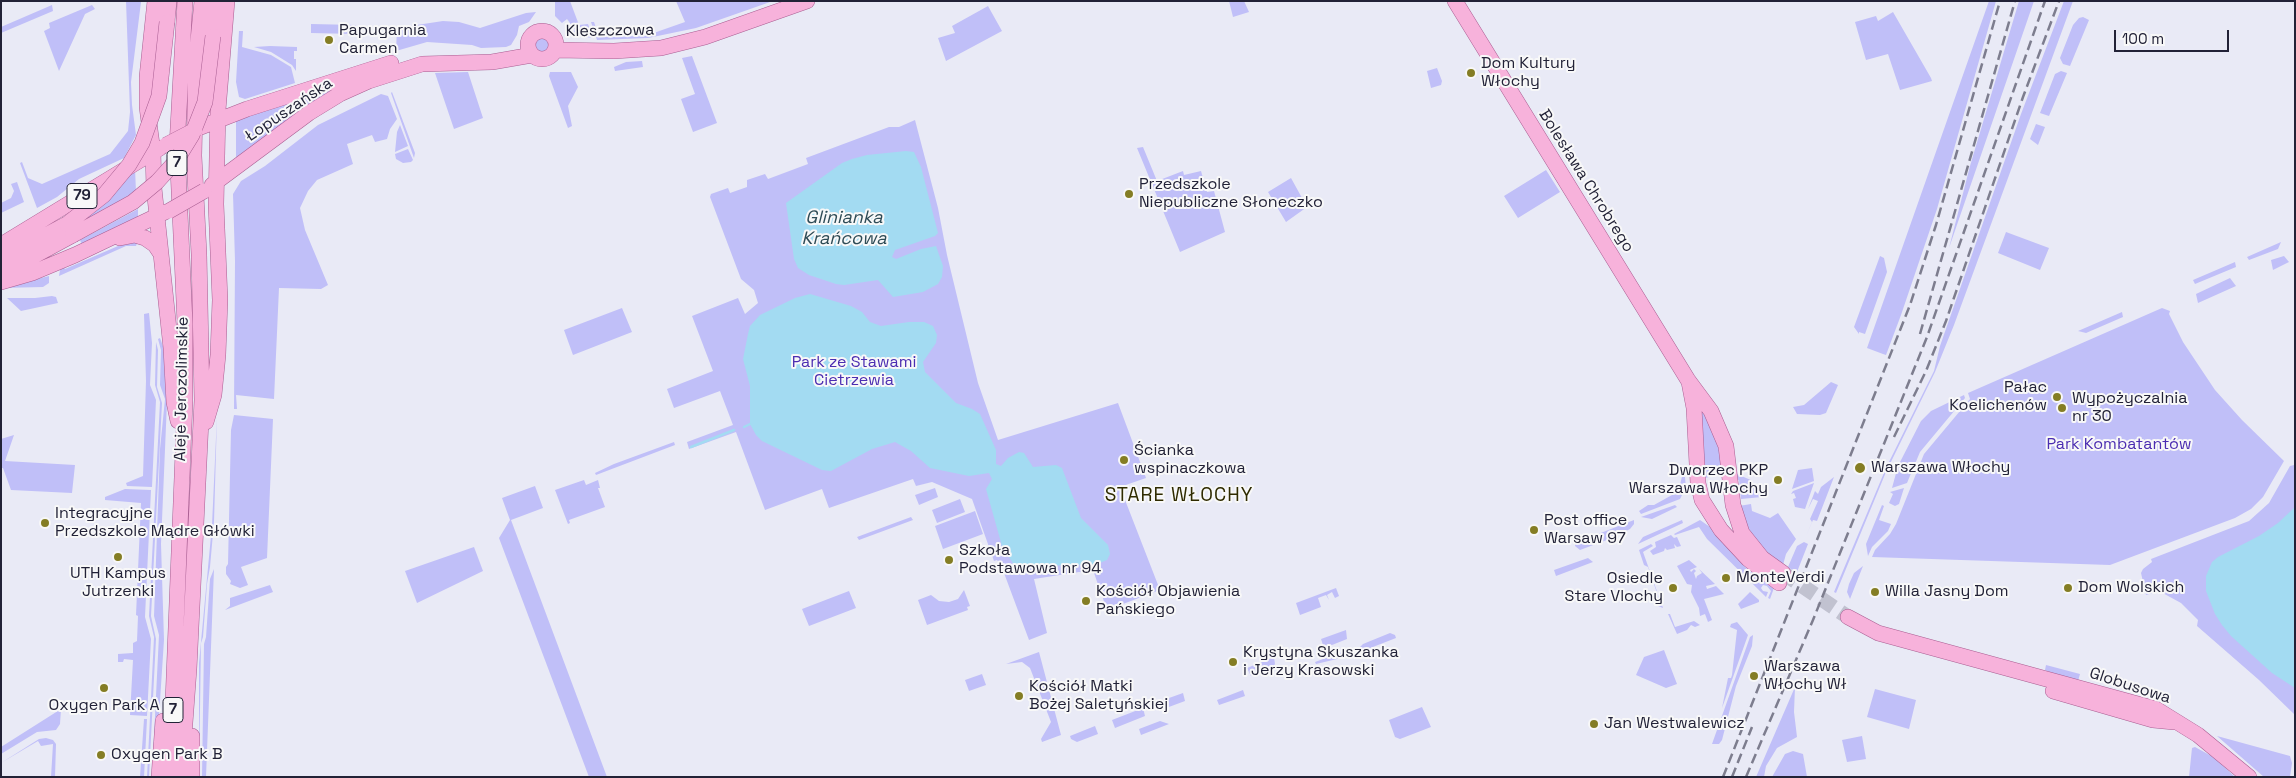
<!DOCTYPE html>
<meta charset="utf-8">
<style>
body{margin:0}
#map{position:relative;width:2296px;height:778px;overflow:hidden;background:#e9eaf6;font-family:"Space Grotesk",sans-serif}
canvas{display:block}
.frame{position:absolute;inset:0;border:2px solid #222237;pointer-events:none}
.scale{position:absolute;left:2114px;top:30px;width:115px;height:22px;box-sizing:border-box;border:2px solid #222237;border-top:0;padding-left:6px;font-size:15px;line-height:18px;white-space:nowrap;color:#222237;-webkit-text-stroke:4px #f8f8f8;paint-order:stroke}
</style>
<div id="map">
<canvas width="2296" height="778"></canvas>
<div class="frame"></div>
<div class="scale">100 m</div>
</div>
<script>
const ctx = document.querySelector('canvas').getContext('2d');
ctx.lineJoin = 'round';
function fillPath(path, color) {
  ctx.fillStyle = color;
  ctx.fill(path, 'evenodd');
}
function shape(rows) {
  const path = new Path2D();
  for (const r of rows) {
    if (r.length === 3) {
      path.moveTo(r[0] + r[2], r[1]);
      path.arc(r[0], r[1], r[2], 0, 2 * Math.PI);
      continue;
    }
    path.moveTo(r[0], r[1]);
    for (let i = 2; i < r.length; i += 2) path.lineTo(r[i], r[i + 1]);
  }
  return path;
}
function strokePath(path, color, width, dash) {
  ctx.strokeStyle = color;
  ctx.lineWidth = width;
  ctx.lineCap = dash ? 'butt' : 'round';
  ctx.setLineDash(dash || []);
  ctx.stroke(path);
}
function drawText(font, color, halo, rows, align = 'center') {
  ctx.font = font + ' "Space Grotesk",sans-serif';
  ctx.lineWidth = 4;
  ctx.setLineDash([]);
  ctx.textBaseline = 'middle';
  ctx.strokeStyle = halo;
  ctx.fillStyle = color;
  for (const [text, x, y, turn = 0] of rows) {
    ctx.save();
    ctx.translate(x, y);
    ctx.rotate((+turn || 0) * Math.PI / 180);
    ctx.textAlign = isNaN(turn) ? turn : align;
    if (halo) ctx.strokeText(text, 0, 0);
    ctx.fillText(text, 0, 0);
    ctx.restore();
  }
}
fillPath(shape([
 [126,1,141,2,131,82,132,105,136,135,124,158,79,179,57,197,37,208,20,163,22,162,28,178,42,184,110,154,128,131,130,112],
 [555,1,570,1,579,25,588,24,593,38,569,35,575,30,567,19,562,23,555,16],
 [676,1,773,1,696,28,648,38,597,40,591,22,594,22,599,37,645,36,685,22],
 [1229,1,1244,1,1249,12,1233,17],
 [1989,1,1996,1,1937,209,1901,315,1886,355,1883,354,1867,348],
 [2019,1,2034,1,1949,248,1970,166],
 [2064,1,2073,1,1954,325,1935,372,1886,472,1836,593,1834,592,1886,468,1934,371,1940,346,2021,114],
 [52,5,53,11,1,33,1,27],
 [92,5,95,9,85,14,59,71,44,31,50,28,49,23],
 [988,6,1002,31,946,61,938,38,955,33,952,26],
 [536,12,529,22,519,26,517,35,511,45,506,47,481,48,472,45,427,42,396,51,397,28,443,21,459,22,480,28,526,13],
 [1893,12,1931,78,1932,81,1900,90,1888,54,1866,60,1855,22,1876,16,1878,21],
 [2083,17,2089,20,2070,66,2063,64,2060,58,2073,25,2079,18],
 [311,24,356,25,355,34,311,33],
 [239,31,243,31,242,47,271,55,291,67,295,83,245,99,239,97,236,82],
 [542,45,8],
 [270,46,297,47,297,51,294,51,294,59,296,59,296,71,292,65,271,52,254,47],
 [692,56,717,123,693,132,681,99,695,94,682,58],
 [642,61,643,67,615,71,614,67,626,62],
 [1437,68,1442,81,1441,85,1431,88,1427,71],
 [2061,71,2067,73,2049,116,2040,113,2055,74],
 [377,72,236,161,236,119],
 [468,72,483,118,454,129,435,73],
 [550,72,571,72,578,87,568,106,572,126,568,128,549,76],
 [392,92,415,153,414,158,391,93],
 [381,94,388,96,397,119,390,129,387,139,375,142,372,135,347,144,353,164,317,180,308,191,300,208,305,230,328,285,321,289,279,288,274,399,236,395,237,409,234,409,235,261,233,194,241,181,265,166,318,125],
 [915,120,938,208,947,255,978,383,998,440,1118,403,1146,478,1120,487,1160,590,1107,610,1094,573,1079,572,1034,579,1047,633,1029,640,1001,565,997,560,994,561,972,499,932,482,916,486,913,479,829,508,822,489,765,510,736,432,689,449,687,442,733,425,720,391,674,408,667,389,713,371,692,316,738,298,745,314,758,303,754,290,741,279,710,197,711,194,728,188,730,193,747,187,747,180,765,174,768,179,808,164,806,158,889,127,899,127],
 [2036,124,2045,127,2038,145,2030,139],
 [400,125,408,146,395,152,397,132],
 [1143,147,1157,181,1183,171,1184,175,1201,171,1207,192,1214,191,1225,232,1180,252,1137,148],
 [408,149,413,160,411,162,403,163,396,159,395,154],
 [135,168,136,192,88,220,86,218],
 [1546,170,1560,192,1518,218,1504,196],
 [1291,178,1307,207,1286,222,1268,192],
 [17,182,24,202,1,213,1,203,11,198,14,191,11,184],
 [138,209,138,218,82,245,80,240],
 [2006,232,2049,248,2040,270,1998,253],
 [139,239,136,246,126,246,59,276,60,270,64,267,65,269,125,243],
 [2281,242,2278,249,2249,260,2247,257],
 [1880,256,1884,258,1887,272,1865,334,1859,332,1859,334,1854,327],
 [2284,256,2289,262,2273,270,2271,260],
 [2235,262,2236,267,2195,284,2193,280],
 [49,276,49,283,43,287,1,288],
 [2230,278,2236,286,2198,303,2196,294],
 [52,296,56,297,58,303,21,311,7,298,35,298],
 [622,308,632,332,573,355,564,330],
 [2162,308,2170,311,2169,314,2183,342,2215,390,2242,420,2284,461,2263,497,2251,509,2235,518,2110,565,1872,557,1875,550,1890,534,1896,524,1924,454,1970,399,1968,393],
 [2122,312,2123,317,2086,333,2078,331],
 [149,313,152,343,150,385,156,400,152,487,127,486,126,483,143,476,146,381,144,314],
 [160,338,164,349,167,402,161,544,164,640,155,777,152,777,159,635,154,616,160,449,165,399,160,385,161,350,158,339],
 [156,342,158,350,157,387,162,403,151,616,156,639,149,777,147,777,154,637,149,616,160,402,155,385],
 [1831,382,1838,385,1826,413,1820,415,1797,414,1793,407,1804,405],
 [1964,395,1965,398,1920,452,1907,483,1892,488,1898,466,1921,421,1931,411],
 [1699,403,1714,432,1720,454,1722,473,1702,479],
 [234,415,273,419,267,558,241,567,248,585,240,588,230,584,231,581,226,574,226,567,228,564,231,430],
 [217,416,214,522,210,567,207,584,203,637,201,643,199,777,199,663,212,525],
 [14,435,5,461,75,465,72,493,11,490,3,468,1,468,1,439],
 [674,442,675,445,596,475,595,473,614,464],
 [2294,465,2295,465,2295,715,2259,680,2197,626,2198,620,2181,603,2159,591,2146,595,2141,573,2143,569,2152,562,2151,559,2249,521,2269,503,2290,466],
 [1684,468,1686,487,1680,499,1641,514,1639,511,1648,505,1654,505,1681,490,1680,485],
 [1812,468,1814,481,1792,489,1798,470],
 [1737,474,1753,481,1752,485,1757,489,1762,497,1741,499,1739,480,1737,480],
 [1834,477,1817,521,1813,520,1806,536,1812,522,1810,519,1818,501,1813,499,1808,509,1815,491,1818,494,1821,487],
 [584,480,586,485,598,480,600,488,598,488,605,507,569,520,570,523,568,524,555,490],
 [1814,483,1805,509,1795,507,1793,499,1796,498,1794,493,1791,494,1793,491],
 [535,486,543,508,511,520,607,777,589,777,499,538,510,520,502,498],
 [935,488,938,497,919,505,915,495],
 [1904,488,1899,504,1895,506,1889,503,1893,494,1890,492],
 [125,489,151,490,145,617,151,639,147,716,130,715,133,660,124,659,123,662,118,662,118,654,133,653,133,643,137,641,138,616,136,615,141,503,105,500,105,497],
 [960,499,965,512,937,523,932,510],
 [1751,504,1752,511,1770,518,1778,513,1796,539,1786,554,1783,565,1765,552,1754,539,1745,523,1739,506],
 [1675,505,1677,507,1652,519,1641,517],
 [1882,505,1884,506,1879,520,1891,524,1888,531,1872,547,1868,556,1866,544],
 [975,511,983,534,943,549,935,526],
 [911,517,913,520,859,540,857,537],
 [1634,520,1634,524,1630,529,1612,538,1580,550,1575,546,1575,543],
 [1682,520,1683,523,1638,544,1643,537],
 [1700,520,1710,527,1747,569,1774,588,1770,599,1768,598,1771,591,1767,586,1763,585,1761,588,1763,591,1768,592,1766,597,1707,539,1699,527,1675,535,1674,534],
 [1671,535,1674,538,1677,537,1681,546,1677,547,1674,544,1675,548,1667,550,1665,548,1664,551,1653,555,1650,551,1656,547,1655,542],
 [1804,542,1808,544,1797,572,1798,574,1788,567,1797,546],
 [1651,544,1653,546,1643,552,1663,608,1658,606,1655,597,1657,593,1648,567,1644,565,1639,550],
 [474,547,483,571,417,603,405,571],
 [1588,558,1593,562,1556,576,1554,570],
 [1689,560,1697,567,1690,570,1691,572,1694,569,1696,571,1694,573,1696,579,1697,576,1702,573,1699,569,1715,584,1706,586,1707,589,1716,586,1724,594,1704,599,1712,620,1708,622,1705,614,1700,616,1699,608,1691,592,1692,585,1687,584,1677,566],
 [1863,566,1850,599,1847,592,1849,584,1854,573],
 [214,569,206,777,202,777,204,644,206,637,210,579],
 [270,585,273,592,225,610,230,606,230,598],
 [1336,588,1339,596,1335,598,1332,592,1327,595,1329,600,1326,595,1318,598,1321,607,1300,615,1296,603],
 [964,590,970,606,967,607,968,610,927,625,918,600,931,595,939,601,949,602,958,599],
 [849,591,856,608,809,626,802,609],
 [1750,592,1759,600,1759,602,1741,609,1738,604],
 [1668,614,1670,614,1675,627,1694,621,1700,625,1695,627,1691,625,1687,630,1677,634],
 [1737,622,1748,635,1722,708,1728,678,1731,678,1732,675,1737,630,1730,627,1731,624],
 [1346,630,1347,639,1327,647,1323,645,1321,639],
 [1390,633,1395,635,1396,638,1360,652,1360,647,1363,644],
 [1753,635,1752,646,1736,686,1722,740,1719,744,1712,744,1750,637],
 [1348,650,1354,655,1316,664,1315,662],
 [1664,650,1677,684,1666,688,1636,675,1644,657],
 [1039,652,1061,735,1042,742,1041,739,1051,722,1030,668,1022,662,1006,664],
 [1274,657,1275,664,1273,667,1251,676,1247,668],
 [2046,665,2080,674,2078,681,2053,674,2045,670],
 [982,674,986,685,969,691,965,680],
 [1795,687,1794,712,1797,737,1777,748,1766,766,1764,777,1756,777],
 [1875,689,1916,700,1909,729,1867,717],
 [1243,690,1245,696,1219,705,1217,700],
 [1183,693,1185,701,1158,711,1155,703],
 [1422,707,1431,727,1400,739,1395,737,1389,720],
 [1143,708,1145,716,1115,728,1112,720],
 [61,709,60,724,56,730,37,732,1,754,1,747],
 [144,719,147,719,144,777,140,777],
 [1160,721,1169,724,1141,735,1139,729],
 [1095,726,1098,734,1077,742,1071,739,1070,736],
 [1862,736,1866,759,1847,762,1842,740],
 [2217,736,2290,756,2292,763,2290,777,2264,777],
 [46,738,53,740,56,744,55,777,51,777,53,744,41,746,38,741,1,763,39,739],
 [2195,747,2215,758,2235,777,2189,777,2192,748],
 [1793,751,1803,754,1807,777,1772,777,1785,754]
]), '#c0bff8');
fillPath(shape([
 [906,151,914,152,921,167,938,233,935,236,895,250,892,257,896,259,921,249,936,246,943,266,942,277,938,284,923,292,893,297,878,280,844,285,836,284,809,275,798,268,794,259,786,203,842,163,852,159,867,155],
 [810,294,851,306,862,312,870,322,881,326,909,322,924,322,933,326,937,335,936,343,923,362,925,372,956,403,972,409,980,414,996,450,996,464,1001,466,1008,458,1019,452,1024,453,1033,467,1056,465,1062,468,1081,518,1108,545,1110,554,1107,560,1097,564,1019,567,1014,565,1002,546,986,489,992,479,989,473,969,476,930,468,911,451,895,442,872,449,831,471,822,470,762,441,756,435,750,424,750,386,743,359,748,334,750,326,760,315,795,298],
 [2295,507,2295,688,2272,673,2231,636,2222,625,2215,614,2206,591,2206,576,2212,562,2218,557,2259,536,2278,523]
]), '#a3dbf2');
strokePath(shape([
 [744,427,750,424],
 [691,447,734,430]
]), '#a3dbf2', 2.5);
strokePath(shape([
 [1783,573,1848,617]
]), '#c1c2d0', 15, [15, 8]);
const major = shape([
 [155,1,147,77,147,107,153,152,154,188,171,348,174,402,178,421],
 [1455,1,1688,380,1711,411,1726,446,1733,505,1742,533,1762,558,1783,573],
 [167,22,169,1],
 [542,45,14],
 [213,36,216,1],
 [555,50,614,51,661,48,705,37,807,1],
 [201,127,247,109,391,63],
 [212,185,309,113,340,94,369,81,422,64,492,62,532,55],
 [120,238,135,235,145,238,155,245,161,254],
 [1,245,160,148],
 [1,259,67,224],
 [1,274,73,235],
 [1,282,32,273,75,255,165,212],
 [1689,382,1694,408,1698,483,1702,500,1721,530,1748,559,1779,583],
 [206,422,214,395,218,355,220,300,216,204,218,110,227,1],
 [1848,617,1878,633,2156,709,2198,735,2249,777],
 [2053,691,2153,720,2174,722],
 [159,777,163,721],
 [170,777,185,402,185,324,177,146,185,1],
 [181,777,189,669,202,400,199,254,194,156,196,60,202,1],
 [192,777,192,736]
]);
strokePath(major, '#a95e92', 16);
strokePath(major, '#f7b2db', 15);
strokePath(shape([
 [1920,334,2015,1],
 [1894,437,1926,371,1946,321,2023,97,2059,1],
 [1723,777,1910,305,1936,225,2000,1],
 [1732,777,1752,727],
 [1746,777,1813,620,1927,337,2045,1]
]), '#7d7d8e', 2.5, [10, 5]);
const majorBridge = shape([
 [166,145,195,130],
 [169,211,204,191],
 [67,224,104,195,129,165,142,143,159,96,167,22],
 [73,235,133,202,157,182,176,161,192,135,205,102,213,36]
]);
strokePath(majorBridge, '#a95e92', 16, []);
strokePath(majorBridge, '#f7b2db', 15);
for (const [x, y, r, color] of [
 [329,40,5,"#847d24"],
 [1471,73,5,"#847d24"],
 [1129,194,5,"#847d24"],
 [2057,397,5,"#847d24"],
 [2062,408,5,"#847d24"],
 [1124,460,5,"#847d24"],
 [1860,468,6,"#847d24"],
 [1778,480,5,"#847d24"],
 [45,523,5,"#847d24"],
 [1534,530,5,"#847d24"],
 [118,557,5,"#847d24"],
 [949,560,5,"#847d24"],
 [1726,578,5,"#847d24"],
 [1673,588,5,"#847d24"],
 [2068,588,5,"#847d24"],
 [1875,592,5,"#847d24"],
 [1086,601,5,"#847d24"],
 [1233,662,5,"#847d24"],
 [1754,676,5,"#847d24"],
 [104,688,5,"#847d24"],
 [1019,696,5,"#847d24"],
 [1594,724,5,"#847d24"],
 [101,755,5,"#847d24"]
]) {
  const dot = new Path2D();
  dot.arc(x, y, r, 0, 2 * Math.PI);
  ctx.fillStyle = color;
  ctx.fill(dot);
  strokePath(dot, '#f8f8f8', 2);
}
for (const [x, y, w] of [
 [177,163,20],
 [82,196,30],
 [173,710,20]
]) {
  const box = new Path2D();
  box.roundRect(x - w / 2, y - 12.5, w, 25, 4);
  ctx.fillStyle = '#f8f8f8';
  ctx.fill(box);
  strokePath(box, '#222237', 1);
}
drawText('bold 15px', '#222237', null, [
 ["7",177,163],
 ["79",82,196],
 ["7",173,710]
]);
drawText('16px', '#222237', '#f8f8f8', [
 ["Papugarnia",339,31],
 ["Carmen",339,49],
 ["Dom Kultury",1481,64],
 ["Włochy",1481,82],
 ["Przedszkole",1139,185],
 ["Niepubliczne Słoneczko",1139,203],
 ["Pałac",2047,388,"right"],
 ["Koelichenów",2047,406,"right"],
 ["Wypożyczalnia",2072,399],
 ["nr 30",2072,417],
 ["Ścianka",1134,451],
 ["wspinaczkowa",1134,469],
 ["Warszawa Włochy",1871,468],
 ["Dworzec PKP",1768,471,"right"],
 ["Warszawa Włochy",1768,489,"right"],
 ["Integracyjne",55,514],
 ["Przedszkole Mądre Główki",55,532],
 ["Post office",1544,521],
 ["Warsaw 97",1544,539],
 ["Szkoła",959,551],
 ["Podstawowa nr 94",959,569],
 ["UTH Kampus",118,574,"center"],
 ["Jutrzenki",118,592,"center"],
 ["MonteVerdi",1736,578],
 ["Osiedle",1663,579,"right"],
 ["Stare Vlochy",1663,597,"right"],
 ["Dom Wolskich",2078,588],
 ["Kościół Objawienia",1096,592],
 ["Pańskiego",1096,610],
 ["Willa Jasny Dom",1885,592],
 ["Krystyna Skuszanka",1243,653],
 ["i Jerzy Krasowski",1243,671],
 ["Warszawa",1764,667],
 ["Włochy Wł",1764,685],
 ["Kościół Matki",1029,687],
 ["Bożej Saletyńskiej",1029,705],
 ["Oxygen Park A",104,706,"center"],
 ["Jan Westwalewicz",1604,724],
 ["Oxygen Park B",111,755]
], 'left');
drawText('16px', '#222237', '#f8f8f8', [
 ["Kleszczowa",610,31,-1],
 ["Łopuszańska",289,110,-34],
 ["Bolesława Chrobrego",1586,181,58],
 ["Aleje Jerozolimskie",182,389,-89],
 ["Globusowa",2130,686,18]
]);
drawText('16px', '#4b2db1', '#f8f8f8', [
 ["Park ze Stawami",854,363],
 ["Cietrzewia",854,381],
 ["Park Kombatantów",2119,445]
]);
drawText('italic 18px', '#2e4b56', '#f8f8f8', [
 ["Glinianka",844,218],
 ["Krańcowa",844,239]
]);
ctx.letterSpacing = '1px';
drawText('19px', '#2f2b00', '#f8f8f8', [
 ["STARE WŁOCHY",1179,496]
]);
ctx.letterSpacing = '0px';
</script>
